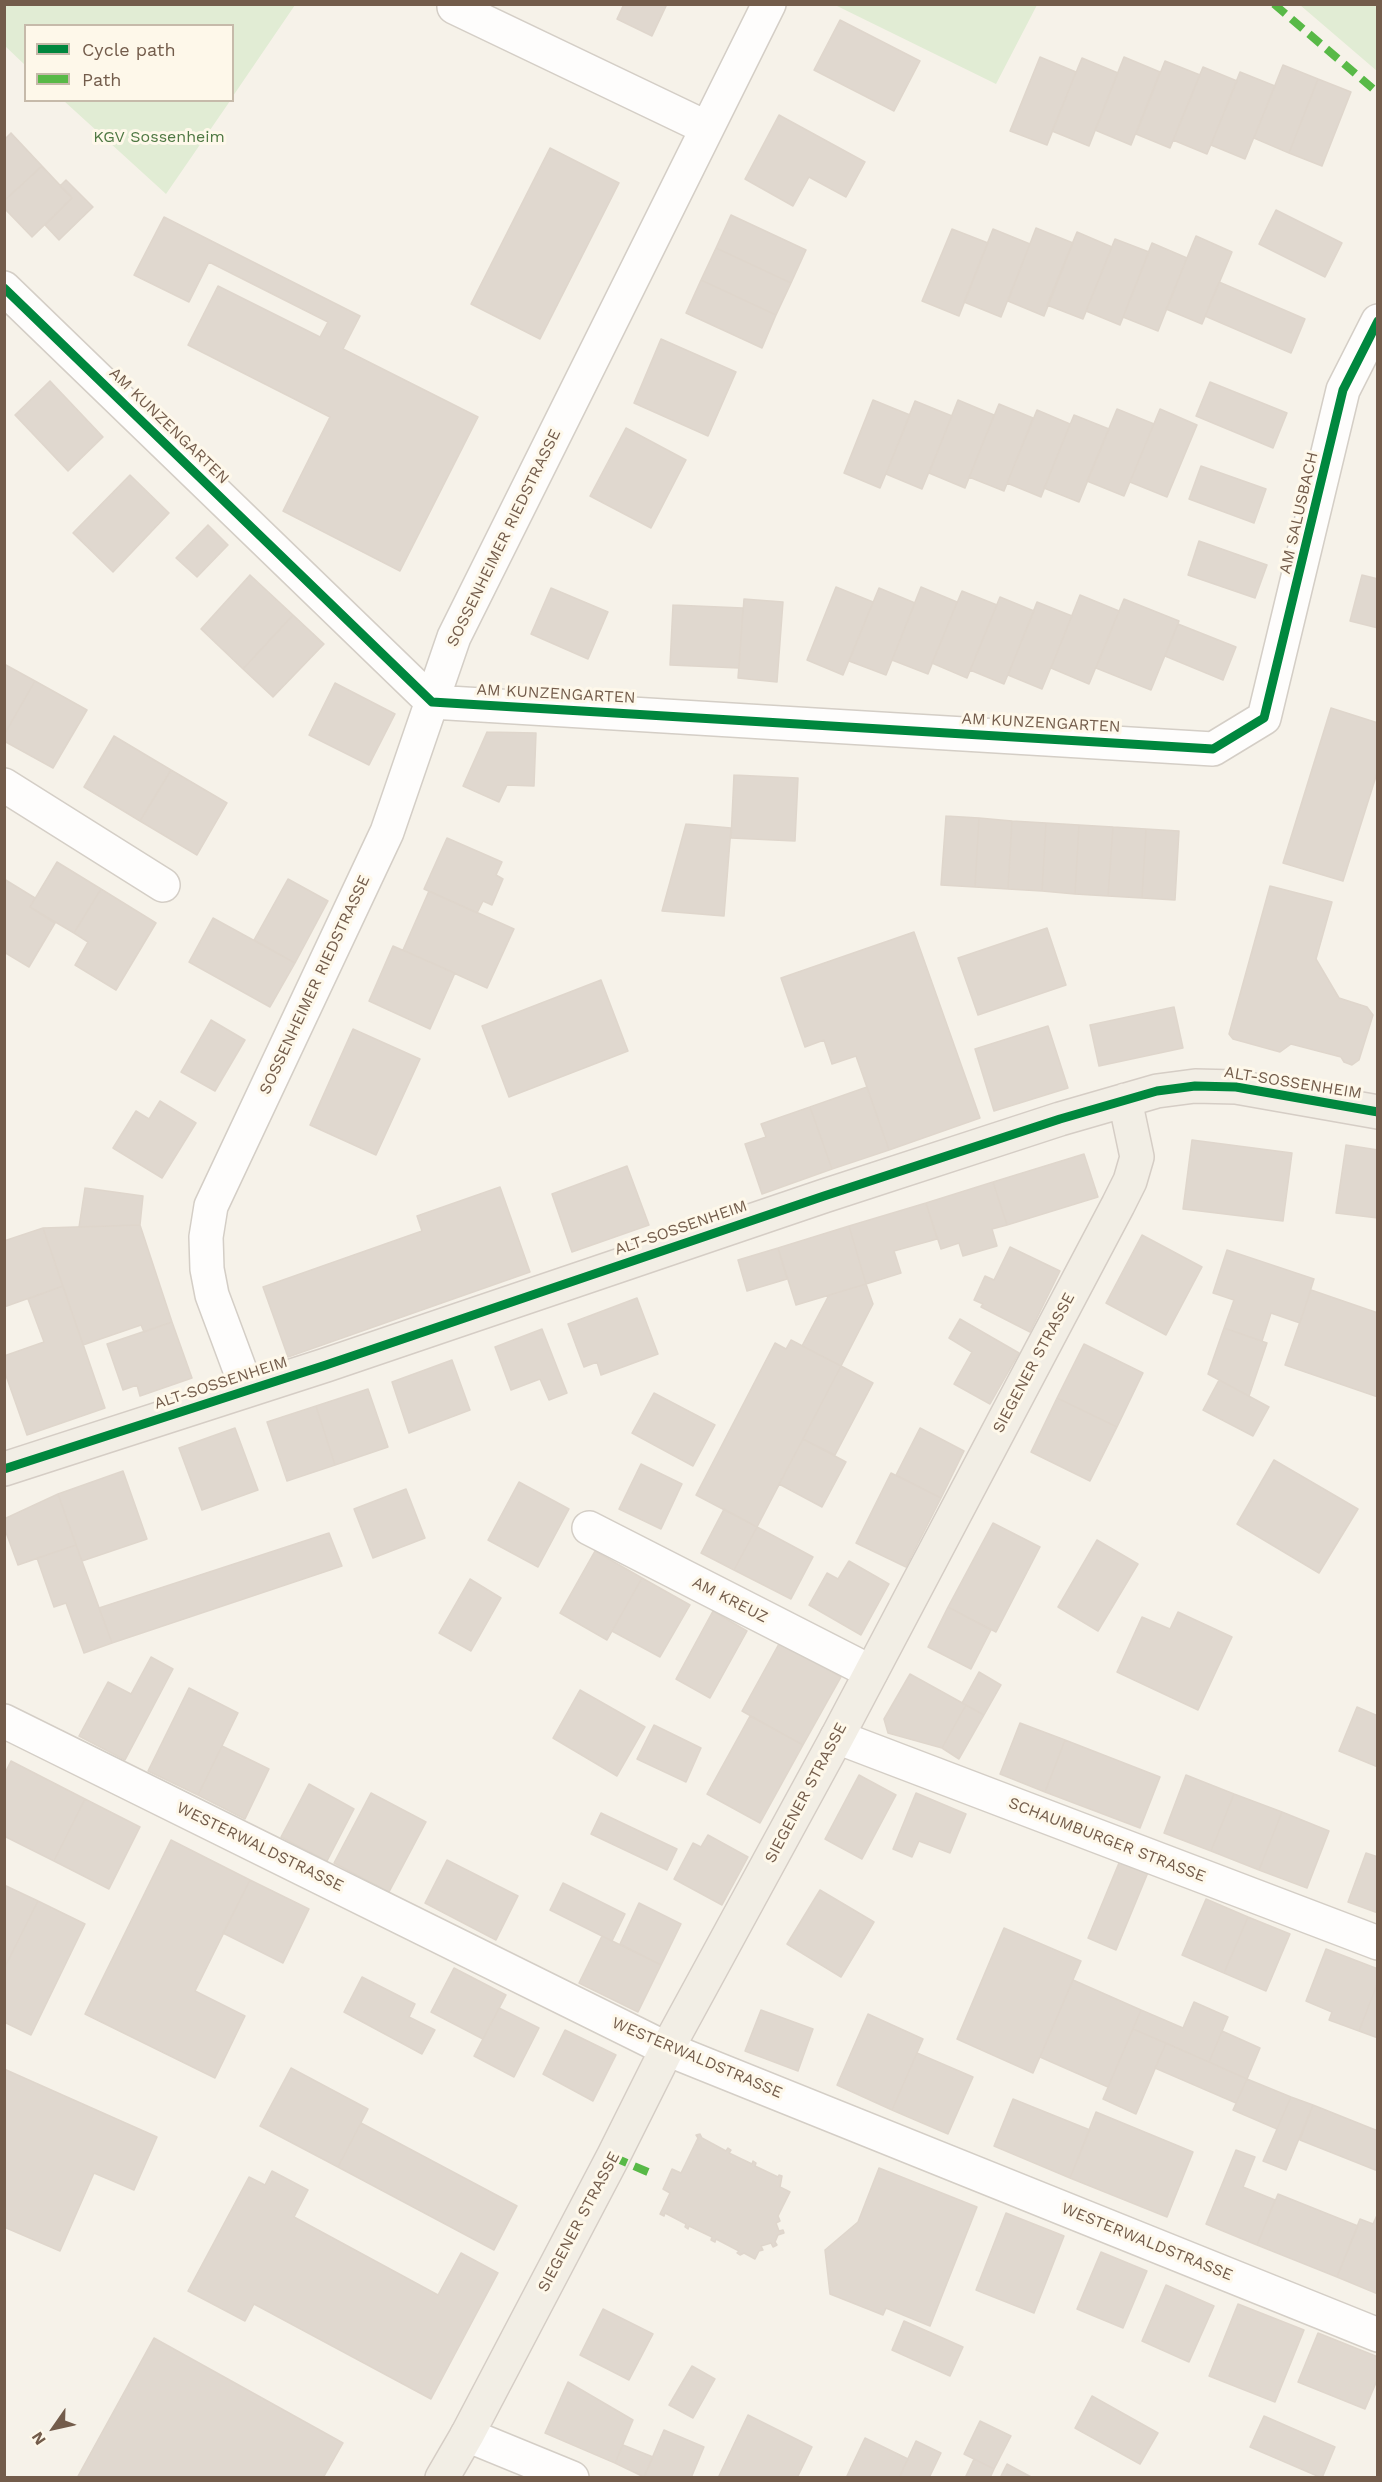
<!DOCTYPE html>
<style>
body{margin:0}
#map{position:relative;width:1382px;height:2482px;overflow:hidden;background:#f6f2e9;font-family:"Work Sans",sans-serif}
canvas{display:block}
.frame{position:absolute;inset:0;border:6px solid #735c4b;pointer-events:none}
.legend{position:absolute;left:24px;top:24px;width:210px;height:78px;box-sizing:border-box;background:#fef8ea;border:2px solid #c6baaa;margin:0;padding:8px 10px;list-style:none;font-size:18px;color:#735c4b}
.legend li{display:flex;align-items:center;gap:12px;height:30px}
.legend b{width:30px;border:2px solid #c6baaa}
.north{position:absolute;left:24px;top:2398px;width:60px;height:60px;-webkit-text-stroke:4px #fef8ea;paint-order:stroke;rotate:236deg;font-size:16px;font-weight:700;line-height:24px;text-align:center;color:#735c4b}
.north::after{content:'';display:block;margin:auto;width:21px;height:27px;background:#735c4b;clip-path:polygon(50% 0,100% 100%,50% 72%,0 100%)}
</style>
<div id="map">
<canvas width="1382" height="2482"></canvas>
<div class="frame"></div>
<ul class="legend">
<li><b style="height:8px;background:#00873e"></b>Cycle path</li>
<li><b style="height:8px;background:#58b947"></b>Path</li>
</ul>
<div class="north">N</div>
</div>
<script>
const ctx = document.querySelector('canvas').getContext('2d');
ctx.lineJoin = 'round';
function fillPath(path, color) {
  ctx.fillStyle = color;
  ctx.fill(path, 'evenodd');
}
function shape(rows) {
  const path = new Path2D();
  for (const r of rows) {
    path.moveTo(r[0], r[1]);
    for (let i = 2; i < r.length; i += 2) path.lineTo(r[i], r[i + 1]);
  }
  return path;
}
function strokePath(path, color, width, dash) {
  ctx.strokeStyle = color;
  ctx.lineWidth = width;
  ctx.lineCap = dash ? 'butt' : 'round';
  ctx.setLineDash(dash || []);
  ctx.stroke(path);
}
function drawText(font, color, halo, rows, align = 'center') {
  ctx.font = font + ' "Work Sans",sans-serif';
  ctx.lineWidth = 6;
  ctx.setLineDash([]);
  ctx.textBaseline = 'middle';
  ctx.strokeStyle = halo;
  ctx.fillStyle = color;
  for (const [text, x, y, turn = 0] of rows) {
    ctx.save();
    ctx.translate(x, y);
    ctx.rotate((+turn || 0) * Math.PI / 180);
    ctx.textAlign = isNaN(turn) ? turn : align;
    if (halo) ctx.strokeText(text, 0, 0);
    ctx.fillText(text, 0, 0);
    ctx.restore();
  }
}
fillPath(shape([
 [4,5,5,4,295,5,233,96,232,26,26,26,25,65,5,46],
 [835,5,1037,4,1037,5,996,84],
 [1300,5,1377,5,1377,71],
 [64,101,230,101,166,194]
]), '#e1ecd4');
const building = shape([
 [624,4,667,4,652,36,617,19,624,4],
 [840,20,920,61,894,111,814,70,840,20],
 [1040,57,1076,72,1047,145,1010,131,1040,57],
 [1124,57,1160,72,1131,145,1095,130,1124,57],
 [1082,58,1118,73,1089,146,1052,131,1082,58],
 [1165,61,1200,75,1170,148,1136,134,1165,61],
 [1283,65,1318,79,1289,153,1254,138,1283,65],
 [1203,67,1237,81,1207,154,1173,140,1203,67],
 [1240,72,1275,86,1245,159,1211,145,1240,72],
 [1318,79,1351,92,1322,166,1289,153,1318,79],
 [779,115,865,162,846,197,809,177,793,206,745,179,779,115],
 [11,133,42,166,4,201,4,140,11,133],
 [550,148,619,183,540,339,471,304,550,148],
 [42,166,72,198,32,237,4,208,4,201,42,166],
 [66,180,93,207,59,240,45,225,72,198,60,186,66,180],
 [1276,210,1342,243,1325,277,1259,244,1276,210],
 [731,215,806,250,791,283,716,248,731,215],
 [164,217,360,316,343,349,478,417,400,571,283,511,330,417,188,345,218,286,320,337,328,322,209,262,189,302,134,275,164,217],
 [1036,228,1073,243,1044,316,1008,301,1036,228],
 [952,229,988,243,959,316,922,301,952,229],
 [993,229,1030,244,1001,317,964,302,993,229],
 [1077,232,1112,247,1083,319,1047,305,1077,232],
 [1196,236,1232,252,1202,324,1166,309,1196,236],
 [1115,239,1149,252,1120,325,1086,311,1115,239],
 [1152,243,1187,258,1158,331,1123,317,1152,243],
 [716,248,791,283,776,315,701,280,716,248],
 [701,280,776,315,762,348,686,313,701,280],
 [1219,282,1305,319,1291,353,1205,316,1219,282],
 [661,339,736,372,708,436,634,403,661,339],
 [50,381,103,437,68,471,15,415,50,381],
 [1210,382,1287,413,1273,448,1196,416,1210,382],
 [873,400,910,415,880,488,844,473,873,400],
 [958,400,994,415,965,488,929,473,958,400],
 [915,401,952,416,922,489,886,474,915,401],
 [999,404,1033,418,1004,491,969,477,999,404],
 [1117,409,1154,424,1124,496,1087,481,1117,409],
 [1160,409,1197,425,1167,497,1130,482,1160,409],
 [1037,410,1070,424,1041,497,1007,483,1037,410],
 [1074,415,1109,429,1079,502,1044,488,1074,415],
 [626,428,686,460,651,528,590,496,626,428],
 [1201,466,1266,489,1254,523,1189,499,1201,466],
 [130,475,169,513,113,572,73,533,130,475],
 [208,525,228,545,197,577,176,558,208,525],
 [1199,541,1267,565,1255,598,1188,575,1199,541],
 [250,575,293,615,243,669,201,629,250,575],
 [1362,575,1378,579,1378,628,1350,621,1362,575],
 [836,587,873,602,843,675,807,660,836,587],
 [921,587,957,602,928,674,892,660,921,587],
 [551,588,608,612,588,659,531,634,551,588],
 [879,588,915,603,886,675,849,661,879,588],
 [962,591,997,605,967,678,932,663,962,591],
 [1080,595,1119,611,1089,684,1051,668,1080,595],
 [1000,597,1034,611,1004,684,970,670,1000,597],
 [744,599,783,602,777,682,738,678,744,599],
 [1124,599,1179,621,1151,690,1096,668,1124,599],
 [1037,602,1072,616,1042,689,1008,675,1037,602],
 [673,605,743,608,739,668,670,665,673,605],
 [293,615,324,644,273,697,243,669,293,615],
 [1178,624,1236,647,1223,680,1165,656,1178,624],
 [4,664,35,681,4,735,4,664],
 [35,681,87,710,53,768,4,741,4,735,35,681],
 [335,683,395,714,369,765,309,735,335,683],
 [1331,708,1378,723,1378,770,1343,881,1283,863,1331,708],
 [487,732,536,733,534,786,507,785,499,802,463,786,487,732],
 [114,736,171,770,140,821,84,787,114,736],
 [171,770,227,803,197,855,140,821,171,770],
 [734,775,798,778,795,841,731,838,734,775],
 [946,816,979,818,975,887,941,885,946,816],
 [979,818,1012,821,1008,889,975,887,979,818],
 [1012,821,1046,823,1042,891,1008,889,1012,821],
 [1046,823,1079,825,1075,894,1042,891,1046,823],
 [686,824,731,828,724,916,662,911,686,824],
 [1079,825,1113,827,1108,896,1075,894,1079,825],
 [1113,827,1146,829,1142,898,1108,896,1113,827],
 [1146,829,1179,831,1175,900,1142,898,1146,829],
 [447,838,502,862,496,875,503,879,492,905,483,901,477,913,424,889,447,838],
 [57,862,101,889,74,933,30,907,57,862],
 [4,879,35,898,30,907,55,923,29,967,4,952,4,879],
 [288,879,328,901,295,963,254,940,288,879],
 [1270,886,1332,902,1316,959,1339,998,1367,1007,1373,1015,1359,1060,1352,1065,1344,1062,1341,1057,1291,1044,1280,1052,1233,1039,1229,1034,1270,886],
 [101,889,156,923,116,990,75,965,88,942,74,933,101,889],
 [429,891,514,929,487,988,403,950,429,891],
 [213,918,295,963,270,1007,189,962,213,918],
 [1047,928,1066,985,978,1015,958,958,1047,928],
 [914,932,980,1118,889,1150,856,1056,832,1064,824,1040,805,1047,781,978,914,932],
 [393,946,455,973,430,1029,369,1001,393,946],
 [601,980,628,1051,509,1097,482,1026,601,980],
 [1174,1007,1183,1048,1099,1066,1090,1025,1174,1007],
 [211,1020,245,1040,215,1091,181,1072,211,1020],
 [1048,1026,1068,1088,994,1111,975,1049,1048,1026],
 [353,1029,420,1059,376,1155,310,1125,353,1029],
 [867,1087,889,1150,832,1169,810,1107,867,1087],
 [160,1101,196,1123,162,1178,113,1148,136,1111,149,1119,160,1101],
 [810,1107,832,1169,762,1194,745,1144,766,1137,761,1124,810,1107],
 [1192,1140,1292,1153,1283,1221,1183,1209,1192,1140],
 [1346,1145,1378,1150,1378,1218,1336,1213,1346,1145],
 [1084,1154,1098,1197,1007,1225,993,1182,1084,1154],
 [627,1166,649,1225,572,1252,552,1194,627,1166],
 [993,1182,1007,1225,992,1229,997,1246,963,1256,959,1243,941,1249,926,1203,993,1182],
 [500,1187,530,1272,288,1357,263,1287,422,1231,417,1216,500,1187],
 [85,1188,143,1196,140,1225,79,1227,85,1188],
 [926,1203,937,1239,894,1251,901,1273,866,1284,849,1226,926,1203],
 [140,1225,172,1322,144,1332,141,1325,83,1345,43,1228,140,1225],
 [849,1226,866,1284,796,1305,778,1248,849,1226],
 [43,1228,63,1286,4,1307,4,1241,43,1228],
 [1142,1235,1202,1267,1166,1335,1106,1303,1142,1235],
 [1010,1247,1060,1271,1030,1332,981,1307,983,1304,974,1300,985,1276,994,1280,1010,1247],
 [778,1248,787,1279,747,1291,738,1260,778,1248],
 [1227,1250,1314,1279,1300,1323,1271,1313,1262,1341,1224,1328,1234,1300,1213,1293,1227,1250],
 [866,1284,873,1304,841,1366,802,1346,829,1295,866,1284],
 [63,1286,105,1408,27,1435,4,1370,4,1356,44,1342,28,1299,63,1286],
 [1311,1290,1378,1313,1378,1397,1285,1365,1311,1290],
 [637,1298,658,1354,601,1375,597,1362,584,1367,568,1324,637,1298],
 [960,1319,1019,1353,990,1404,954,1384,972,1352,949,1338,960,1319],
 [172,1322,192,1378,140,1396,137,1385,123,1390,107,1344,172,1322],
 [1224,1328,1267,1343,1249,1396,1208,1374,1224,1328],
 [542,1329,567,1393,549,1400,540,1379,511,1390,495,1347,542,1329],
 [791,1340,841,1366,757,1527,696,1495,775,1343,786,1349,791,1340],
 [1084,1344,1143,1373,1117,1427,1057,1398,1084,1344],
 [452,1360,470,1410,409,1433,392,1382,452,1360],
 [841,1366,873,1383,835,1455,803,1439,841,1366],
 [1219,1380,1269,1407,1253,1436,1203,1410,1219,1380],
 [368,1389,388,1447,335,1465,316,1406,368,1389],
 [654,1393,715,1425,693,1466,632,1433,654,1393],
 [1057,1398,1117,1427,1090,1481,1031,1452,1057,1398],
 [316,1406,335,1465,287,1481,267,1422,316,1406],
 [235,1428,258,1490,202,1510,179,1448,235,1428],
 [920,1428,964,1451,941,1498,896,1475,920,1428],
 [803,1439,846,1462,822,1507,779,1484,803,1439],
 [1274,1460,1358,1509,1319,1573,1237,1524,1274,1460],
 [641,1464,682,1484,661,1529,619,1509,641,1464],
 [123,1471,147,1539,82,1561,58,1494,123,1471],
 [891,1473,941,1498,906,1567,856,1543,891,1473],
 [519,1482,569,1509,538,1567,488,1540,519,1482],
 [406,1489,425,1538,373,1558,354,1509,406,1489],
 [58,1494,76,1545,18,1565,4,1527,4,1519,58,1494],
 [724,1509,757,1527,734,1570,701,1553,724,1509],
 [993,1523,1040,1547,996,1632,948,1607,993,1523],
 [757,1527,813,1557,791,1599,734,1570,757,1527],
 [329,1533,342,1566,112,1643,99,1608,329,1533],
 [1097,1540,1138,1564,1098,1631,1058,1607,1097,1540],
 [76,1545,112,1643,84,1653,66,1603,54,1607,37,1558,76,1545],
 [595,1551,642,1578,607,1640,560,1613,595,1551],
 [849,1561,889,1584,861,1635,809,1605,827,1573,838,1579,849,1561],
 [642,1578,690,1605,660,1657,612,1631,642,1578],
 [470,1579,501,1598,471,1651,439,1633,470,1579],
 [948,1607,991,1630,971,1669,928,1647,948,1607],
 [713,1611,747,1631,710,1698,676,1679,713,1611],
 [1178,1612,1232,1637,1198,1710,1117,1672,1142,1617,1170,1629,1178,1612],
 [780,1642,841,1677,803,1745,742,1711,780,1642],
 [151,1657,173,1669,125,1760,79,1736,108,1682,131,1694,151,1657],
 [979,1672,1001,1685,984,1715,962,1703,979,1672],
 [910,1674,966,1705,942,1748,888,1733,884,1719,910,1674],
 [189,1688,238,1713,198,1795,148,1771,189,1688],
 [580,1690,645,1727,617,1776,553,1738,580,1690],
 [966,1705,984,1715,959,1759,942,1748,966,1705],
 [1357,1707,1378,1716,1378,1767,1339,1751,1357,1707],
 [750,1716,803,1745,760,1823,707,1794,750,1716],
 [1020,1723,1065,1740,1045,1792,1000,1774,1020,1723],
 [654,1725,701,1748,686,1782,637,1759,654,1725],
 [1065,1740,1160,1777,1140,1828,1045,1792,1065,1740],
 [222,1746,269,1769,245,1819,198,1795,222,1746],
 [11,1761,85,1799,54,1861,4,1836,4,1775,11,1761],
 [859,1775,896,1795,862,1859,825,1839,859,1775],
 [1186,1775,1234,1794,1211,1851,1164,1833,1186,1775],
 [309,1784,354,1809,327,1861,281,1837,309,1784],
 [371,1793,426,1822,389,1892,334,1863,371,1793],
 [916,1793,966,1814,950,1853,919,1841,912,1857,893,1849,916,1793],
 [1234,1794,1282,1812,1259,1870,1211,1851,1234,1794],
 [85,1799,140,1827,109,1889,54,1861,85,1799],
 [1282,1812,1329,1831,1307,1888,1259,1870,1282,1812],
 [601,1813,677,1849,667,1870,591,1834,601,1813],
 [708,1835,748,1857,722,1905,674,1879,693,1843,701,1847,708,1835],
 [171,1840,250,1880,195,1991,245,2016,215,2078,85,2014,171,1840],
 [1366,1853,1378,1857,1378,1913,1348,1902,1366,1853],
 [1121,1858,1149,1870,1116,1950,1088,1938,1121,1858],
 [447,1860,518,1896,496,1940,425,1903,447,1860],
 [250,1880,309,1909,283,1963,223,1933,250,1880],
 [563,1883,625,1914,612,1941,550,1910,563,1883],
 [4,1885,38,1901,4,1969,4,1885],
 [820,1890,874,1922,841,1977,787,1944,820,1890],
 [1206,1899,1248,1917,1224,1973,1182,1955,1206,1899],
 [38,1901,85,1924,31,2035,4,2022,4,1969,38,1901],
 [639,1903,681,1924,661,1965,620,1944,639,1903],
 [1248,1917,1290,1934,1266,1991,1224,1973,1248,1917],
 [1004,1928,1081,1961,1033,2073,957,2039,1004,1928],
 [602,1936,661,1965,638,2012,579,1983,602,1936],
 [1326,1949,1378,1969,1378,1982,1359,2031,1329,2020,1332,2012,1306,2001,1326,1949],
 [454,1968,506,1995,483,2039,431,2012,454,1968],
 [362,1977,415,2004,409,2017,435,2030,422,2054,344,2012,362,1977],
 [1073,1980,1141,2010,1108,2087,1040,2057,1073,1980],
 [1378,1982,1378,2038,1359,2031,1378,1982],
 [1194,2002,1228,2017,1209,2062,1133,2029,1141,2010,1183,2028,1194,2002],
 [499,2008,539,2028,514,2077,474,2056,499,2008],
 [761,2010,813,2029,798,2071,745,2051,761,2010],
 [868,2014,923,2039,892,2110,837,2085,868,2014],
 [1133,2029,1166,2043,1136,2114,1103,2099,1133,2029],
 [565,2030,616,2055,593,2101,543,2074,565,2030],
 [1222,2031,1260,2048,1247,2079,1209,2062,1222,2031],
 [1166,2043,1247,2079,1236,2103,1155,2068,1166,2043],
 [917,2053,973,2077,948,2134,892,2110,917,2053],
 [291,2068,368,2109,338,2167,260,2126,291,2068],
 [4,2069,157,2137,134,2190,94,2173,60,2251,4,2227,4,2069],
 [1247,2079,1291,2097,1277,2129,1233,2110,1247,2079],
 [1291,2097,1313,2105,1286,2170,1263,2161,1291,2097],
 [1013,2099,1090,2130,1070,2178,994,2146,1013,2099],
 [1313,2105,1378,2131,1378,2171,1300,2140,1313,2105],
 [1096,2112,1193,2152,1167,2217,1070,2178,1096,2112],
 [361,2123,517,2206,494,2250,338,2167,361,2123],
 [700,2134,702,2138,726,2151,728,2148,731,2150,729,2153,752,2164,753,2161,756,2163,755,2166,778,2177,779,2175,782,2176,780,2187,790,2192,778,2216,780,2221,776,2223,779,2231,783,2230,784,2233,778,2235,775,2242,777,2245,773,2247,771,2243,761,2246,763,2250,759,2251,755,2259,744,2253,740,2255,737,2253,739,2251,716,2239,715,2242,711,2240,712,2237,689,2226,688,2229,685,2227,686,2224,665,2213,664,2216,660,2214,670,2193,663,2189,672,2169,681,2173,698,2138,696,2135,700,2134],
 [1236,2150,1255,2157,1243,2187,1275,2200,1257,2245,1206,2224,1236,2150],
 [879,2168,977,2207,930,2326,886,2308,883,2315,830,2294,825,2250,858,2222,879,2168],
 [272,2171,308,2190,294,2217,438,2295,461,2253,498,2273,431,2399,254,2304,245,2321,188,2291,249,2177,265,2185,272,2171],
 [1278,2194,1358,2226,1337,2277,1257,2245,1278,2194],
 [1006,2213,1064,2236,1034,2313,976,2290,1006,2213],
 [1378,2213,1378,2294,1337,2277,1360,2219,1373,2224,1378,2213],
 [1101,2252,1147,2271,1123,2328,1077,2309,1101,2252],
 [1166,2285,1214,2306,1189,2362,1142,2341,1166,2285],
 [1238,2304,1304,2330,1275,2402,1209,2376,1238,2304],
 [603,2309,653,2334,629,2380,580,2355,603,2309],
 [904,2321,963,2347,950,2376,892,2350,904,2321],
 [1318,2333,1378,2357,1378,2378,1365,2409,1298,2382,1318,2333],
 [154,2338,343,2443,323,2478,77,2478,154,2338],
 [692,2366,715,2379,693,2418,669,2405,692,2366],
 [568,2382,633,2420,615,2463,545,2433,568,2382],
 [1092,2396,1158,2433,1140,2464,1075,2428,1092,2396],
 [748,2415,812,2447,797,2478,718,2478,748,2415],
 [1264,2416,1335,2447,1322,2478,1250,2447,1264,2416],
 [980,2421,1011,2436,994,2469,964,2454,980,2421],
 [664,2430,704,2447,691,2478,644,2477,664,2430],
 [865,2438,908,2459,899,2478,846,2478,865,2438],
 [916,2441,941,2453,929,2478,899,2478,916,2441],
 [623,2445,653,2457,644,2477,615,2463,623,2445],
 [974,2459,994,2469,990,2478,965,2478,974,2459],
 [1007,2464,1033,2478,1000,2478,1007,2464]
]);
fillPath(building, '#e0d8cf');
strokePath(building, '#dfd6cc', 1.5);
const minor = shape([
 [454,7,707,128],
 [4,288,432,702,1213,749,1264,718,1343,390,1378,321],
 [4,785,163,885],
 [247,1389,212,1295,207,1269,206,1237,211,1206,387,832,454,637,769,4],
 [589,1528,871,1672],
 [4,1721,667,2049,1378,2335],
 [837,1737,1378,1943],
 [467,2435,572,2478]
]);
const major = shape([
 [4,1469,326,1365,824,1196,1060,1119,1157,1091,1195,1086,1236,1087,1378,1112],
 [442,2478,467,2435,613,2157,667,2049,837,1737,1118,1205,1130,1181,1137,1157,1125,1100]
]);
strokePath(minor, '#d4cec6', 36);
strokePath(major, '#d5cdc5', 36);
strokePath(minor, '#fefdfc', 33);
strokePath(major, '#f2eee5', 33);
strokePath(shape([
 [1274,4,1378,93],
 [613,2157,648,2172]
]), '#58b947', 8, [15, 8]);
strokePath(shape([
 [4,288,432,702,1213,749,1264,718,1343,390,1378,321],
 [4,1469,326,1365,824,1196,1060,1119,1157,1091,1195,1086,1236,1087,1378,1112]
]), '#00873e', 9);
drawText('16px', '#4e7843', '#fef8ea', [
 ["KGV Sossenheim",159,137]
]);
drawText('16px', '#735c4b', '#fef8ea', [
 ["AM KUNZENGARTEN",169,426,44],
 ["AM SALUSBACH",1299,513,-77],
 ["SOSSENHEIMER RIEDSTRASSE",504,538,-64],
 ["AM KUNZENGARTEN",556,694,3],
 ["AM KUNZENGARTEN",1041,723,3],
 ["SOSSENHEIMER RIEDSTRASSE",315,985,-65],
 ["ALT-SOSSENHEIM",1293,1083,9],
 ["ALT-SOSSENHEIM",681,1228,-19],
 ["SIEGENER STRASSE",1034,1363,-62],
 ["ALT-SOSSENHEIM",221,1383,-18],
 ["AM KREUZ",730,1600,27],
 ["SIEGENER STRASSE",806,1793,-62],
 ["SCHAUMBURGER STRASSE",1107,1840,21],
 ["WESTERWALDSTRASSE",260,1847,26],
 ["WESTERWALDSTRASSE",697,2058,23],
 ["SIEGENER STRASSE",579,2222,-62],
 ["WESTERWALDSTRASSE",1147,2242,22]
]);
</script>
